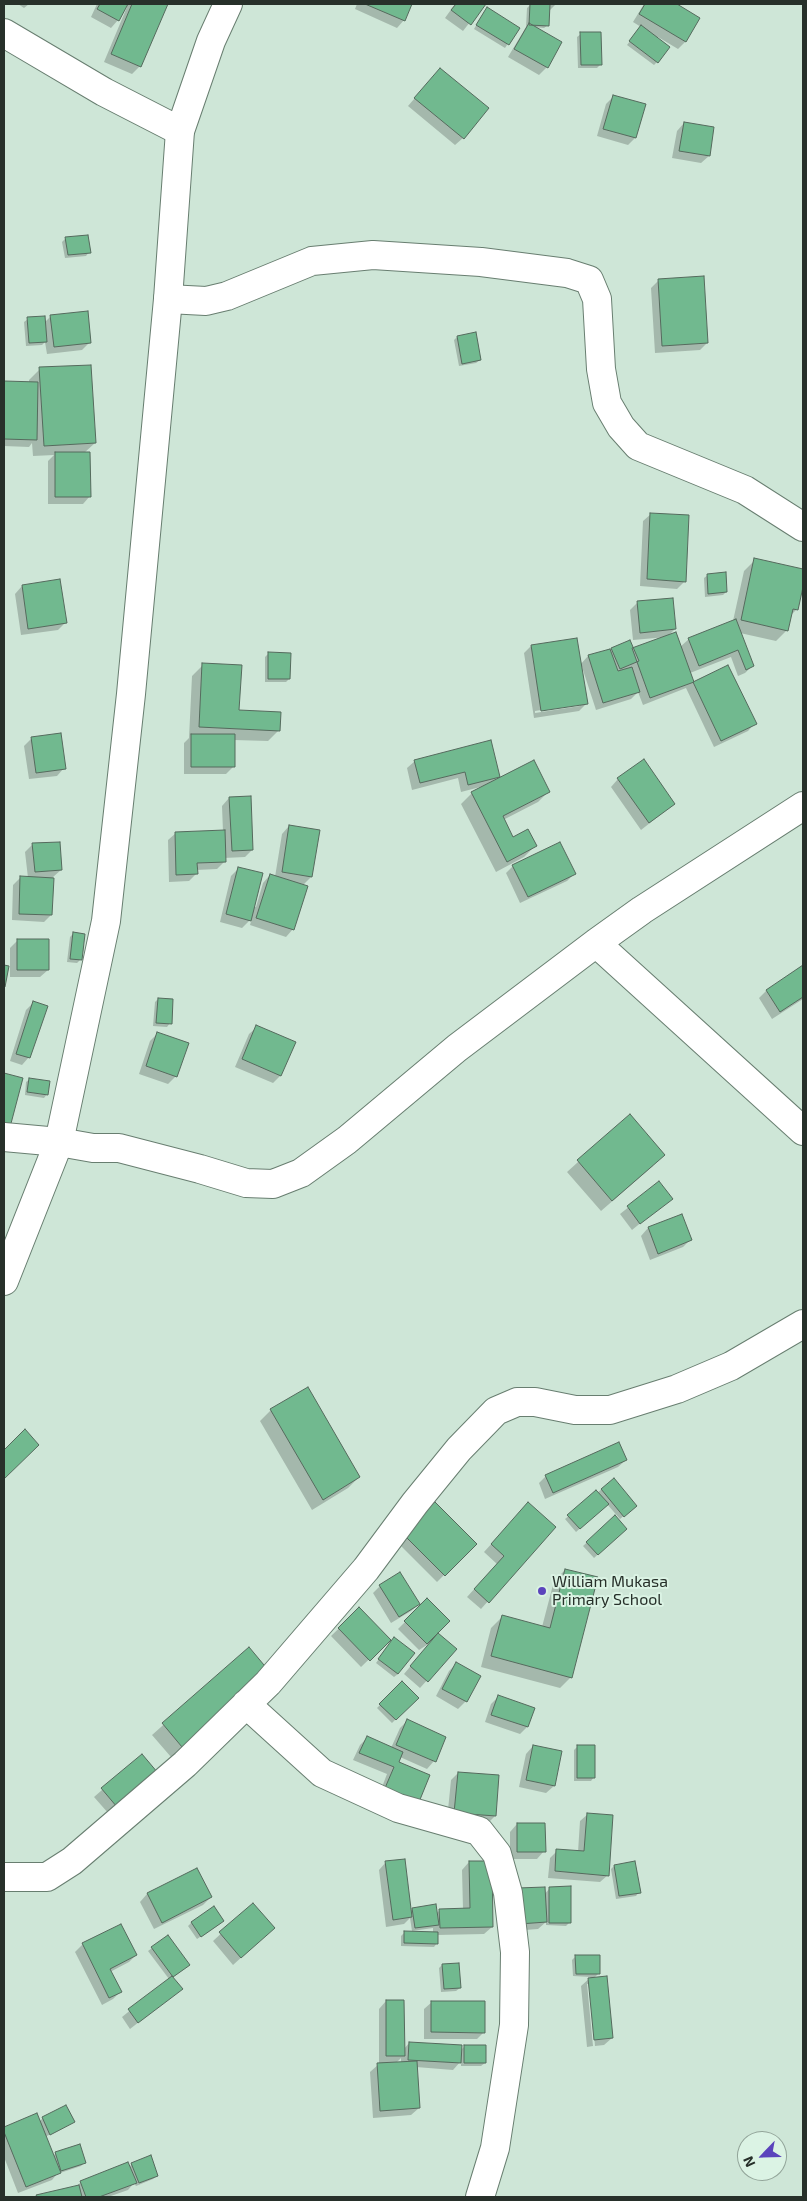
<!DOCTYPE html>
<style>
body{margin:0}
#map{position:relative;width:807px;height:2201px;overflow:hidden;background:#cee6d7;font-family:"Exo 2",sans-serif}
canvas{display:block}
.frame{position:absolute;inset:0;border:5px solid #27302a;pointer-events:none}
.north{position:absolute;left:737px;top:2131px;width:50px;height:50px;box-sizing:border-box;background:#dbf3e4;border:1px solid #93a59a;border-radius:50%;rotate:246deg;font-size:14px;font-weight:700;line-height:20px;text-align:center;color:#27302a}
.north::after{content:'';display:block;margin:auto;width:18px;height:22px;background:#5b44bc;clip-path:polygon(50% 0,100% 100%,50% 72%,0 100%)}
</style>
<div id="map">
<canvas width="807" height="2201"></canvas>
<div class="frame"></div>
<div class="north">N</div>
</div>
<script>
const ctx = document.querySelector('canvas').getContext('2d');
ctx.lineJoin = 'round';
function fillPath(path, color) {
  ctx.fillStyle = color;
  ctx.fill(path, 'evenodd');
}
function shape(rows) {
  const path = new Path2D();
  for (const r of rows) {
    path.moveTo(r[0], r[1]);
    for (let i = 2; i < r.length; i += 2) path.lineTo(r[i], r[i + 1]);
  }
  return path;
}
function strokePath(path, color, width, dash) {
  ctx.strokeStyle = color;
  ctx.lineWidth = width;
  ctx.lineCap = dash ? 'butt' : 'round';
  ctx.setLineDash(dash || []);
  ctx.stroke(path);
}
function drawText(font, color, halo, rows, align = 'center') {
  ctx.font = font + ' "Exo 2",sans-serif';
  ctx.lineWidth = 4;
  ctx.setLineDash([]);
  ctx.textBaseline = 'middle';
  ctx.strokeStyle = halo;
  ctx.fillStyle = color;
  for (const [text, x, y, turn = 0] of rows) {
    ctx.save();
    ctx.translate(x, y);
    ctx.rotate((+turn || 0) * Math.PI / 180);
    ctx.textAlign = isNaN(turn) ? turn : align;
    if (halo) ctx.strokeText(text, 0, 0);
    ctx.fillText(text, 0, 0);
    ctx.restore();
  }
}
fillPath(shape([
 [18,4,29,4,24,8],
 [97,4,166,4,139,67,132,74,104,62,127,7,125,6,118,20,111,28,91,17],
 [357,4,411,4,404,20,397,28,355,9],
 [455,4,484,4,463,31,445,18],
 [540,4,556,4,550,10,548,25,544,28,533,27,560,43,547,67,539,75,508,57,526,27,527,8,530,5,542,5],
 [644,4,674,4,699,19,685,42,678,49,658,37,657,62,654,65,627,45,641,27,633,22],
 [484,12,518,28,505,48,474,29],
 [581,34,601,64,597,68,578,68,577,37],
 [440,69,463,138,455,145,408,106],
 [614,96,635,138,628,145,597,136,606,104],
 [684,123,713,128,709,156,701,163,672,158,677,131],
 [66,238,89,252,86,256,65,258,62,242],
 [658,281,707,343,700,350,655,353,651,288],
 [51,316,90,342,82,350,47,354,45,342,42,345,26,346,24,322,28,319,44,323],
 [457,337,480,360,476,363,459,366,454,340],
 [40,369,95,443,84,453,90,496,83,504,48,504,48,461,54,455,33,456,32,443,29,447,4,446,4,382,29,383,29,380],
 [651,514,684,582,677,589,640,586,643,521],
 [755,560,803,570,803,581,797,609,790,616,787,630,776,641,740,633,752,666,745,673,738,676,731,657,690,673,694,683,728,667,755,723,748,731,714,747,686,688,643,705,638,692,631,699,596,710,582,667,581,667,586,704,579,711,534,718,524,653,531,646,580,665,588,656,612,649,680,647,689,639,733,621,744,571],
 [580,704,580,706,535,713,535,711],
 [708,575,726,592,723,595,705,597,704,578],
 [22,586,66,622,58,630,21,635,15,594],
 [637,603,675,629,667,637,633,640,630,610],
 [269,653,289,679,286,682,265,682,265,657],
 [203,665,238,711,279,730,268,741,234,740,234,766,226,774,184,774,184,743,189,738,192,676],
 [32,738,64,768,57,776,29,779,24,746],
 [415,761,499,777,494,781,548,792,538,802,503,820,513,839,535,846,524,857,496,872,461,804,472,793,484,786,461,792,458,778,412,790,407,768],
 [618,779,674,804,641,830,611,787],
 [229,798,252,850,245,857,224,858,224,862,217,869,196,870,196,874,189,881,169,882,168,840,176,833,223,832,222,806],
 [289,826,311,877,302,886,293,929,286,937,250,925,252,918,242,928,220,922,231,876,239,868,253,906,256,907,263,883,270,875,275,877,282,834],
 [33,844,61,870,53,877,51,915,44,922,12,920,13,885,20,878,28,878,25,852],
 [513,866,574,874,567,881,520,903,506,873],
 [74,933,83,935,80,960,77,963,67,962,70,937],
 [18,940,48,970,40,977,10,977,10,948],
 [803,967,803,999,772,1019,759,998,766,991],
 [158,999,170,1023,167,1027,153,1026,155,1002],
 [34,1002,29,1057,22,1065,10,1061,26,1010],
 [257,1027,294,1042,280,1076,273,1083,235,1067,249,1034],
 [158,1033,187,1043,175,1077,168,1084,139,1074,150,1041],
 [30,1079,47,1094,44,1098,25,1095,26,1082],
 [629,1116,653,1166,601,1211,567,1172],
 [659,1183,671,1198,632,1230,620,1214],
 [681,1216,690,1240,683,1247,650,1260,641,1236,648,1228],
 [271,1410,359,1477,348,1488,312,1510,260,1421],
 [626,1460,618,1467,545,1499,539,1483,546,1476],
 [613,1480,632,1509,620,1519,607,1504,576,1532,565,1519],
 [435,1504,475,1544,437,1582,397,1542],
 [521,1511,554,1527,481,1609,467,1597,497,1564,484,1552],
 [615,1517,625,1529,594,1558,583,1546],
 [565,1570,571,1677,560,1688,481,1667,491,1628,502,1617,542,1627,554,1581],
 [380,1586,419,1604,411,1611,391,1623,373,1593],
 [427,1600,436,1633,455,1649,420,1688,404,1674,430,1643,419,1650,398,1629],
 [359,1609,389,1640,361,1667,331,1636],
 [391,1642,398,1674,394,1677,376,1663],
 [249,1649,257,1682,171,1757,152,1735],
 [456,1664,466,1701,458,1709,436,1696,449,1671],
 [402,1683,417,1698,392,1723,377,1708],
 [498,1697,533,1709,527,1727,520,1734,485,1722,491,1704],
 [407,1721,434,1761,427,1769,400,1757,398,1762,429,1776,379,1795,387,1774,353,1760,360,1745,367,1738,391,1748,400,1728],
 [533,1746,554,1786,546,1793,519,1787,526,1754],
 [578,1746,594,1777,591,1781,574,1781,574,1750],
 [141,1756,156,1773,109,1814,94,1797],
 [458,1773,495,1816,488,1823,447,1820,451,1780],
 [588,1814,608,1875,600,1882,548,1878,550,1858,557,1851,578,1852,580,1821],
 [517,1824,544,1851,537,1859,510,1859,510,1832],
 [386,1862,410,1911,413,1909,436,1914,440,1910,463,1909,462,1870,469,1862,492,1927,484,1934,437,1935,437,1943,434,1947,401,1946,401,1936,405,1932,433,1933,433,1928,412,1931,410,1918,404,1924,386,1927,379,1870],
 [614,1866,639,1892,636,1896,616,1899,611,1869],
 [197,1869,211,1897,203,1905,154,1929,140,1902,147,1894],
 [550,1888,570,1922,566,1926,546,1925,546,1922,538,1929,512,1931],
 [253,1904,266,1935,233,1965,213,1941],
 [191,1923,220,1924,197,1939,188,1926],
 [121,1925,136,1955,129,1962,110,1972,120,1992,113,1999,102,2005,75,1952,83,1944],
 [167,1937,185,1968,172,1978,181,1989,130,2029,122,2017,169,1979,148,1951],
 [576,1956,599,1973,593,1979,612,2038,604,2045,595,2046,590,1984,587,1984,593,2046,587,2047,581,1986,591,1977,573,1976,572,1960],
 [442,1965,460,1988,456,1991,441,1992,439,1968],
 [386,2001,404,2049,409,2043,461,2050,465,2046,485,2063,481,2066,461,2066,461,2061,453,2070,416,2067,419,2108,411,2115,373,2118,370,2072,379,2064,379,2009],
 [401,2058,401,2063,396,2063],
 [432,2002,484,2032,477,2039,424,2039,424,2009],
 [36,2115,39,2122,43,2118,73,2122,45,2137,53,2156,56,2153,84,2163,81,2166,57,2174,52,2180,18,2193,4,2157,4,2128],
 [132,2164,157,2176,153,2179,136,2186,134,2183,128,2190,108,2197,36,2197,77,2186,81,2182,129,2167]
]), '#0003');
const building = shape([
 [100,4,128,4,119,21,97,9,100,4],
 [132,4,168,4,141,67,111,54,132,4],
 [365,4,412,4,405,21,365,4],
 [456,4,486,4,471,25,451,10,456,4],
 [530,4,550,4,549,26,529,25,530,4],
 [645,4,677,4,700,18,686,42,639,14,645,4],
 [487,7,520,28,509,45,476,25,487,7],
 [529,23,562,42,548,68,514,49,529,23],
 [641,25,670,47,658,63,629,41,641,25],
 [580,32,601,32,602,65,581,65,580,32],
 [440,68,489,108,464,139,414,98,440,68],
 [613,95,646,104,636,138,603,129,613,95],
 [684,122,714,127,710,156,679,151,684,122],
 [88,235,91,253,68,255,65,237,88,235],
 [704,276,708,343,662,346,658,279,704,276],
 [88,311,91,343,54,347,50,315,88,311],
 [45,316,47,342,29,343,27,317,45,316],
 [476,332,481,360,462,364,457,336,476,332],
 [91,365,96,443,44,446,39,367,91,365],
 [4,381,38,382,37,440,4,439,4,381],
 [55,452,90,452,91,497,55,497,55,452],
 [650,513,689,515,686,582,647,579,650,513],
 [754,558,803,569,803,587,798,610,793,609,788,631,741,620,754,558],
 [726,572,727,592,708,594,707,574,726,572],
 [60,579,67,623,28,629,22,585,60,579],
 [673,598,676,629,640,633,637,601,673,598],
 [736,619,754,666,746,670,738,650,699,666,688,638,736,619],
 [676,632,694,682,650,698,632,648,676,632],
 [577,638,588,704,541,711,531,645,577,638],
 [630,640,639,661,620,669,611,648,630,640],
 [610,649,618,671,632,667,640,692,603,703,588,655,610,649],
 [268,652,291,653,290,679,268,679,268,652],
 [202,663,242,665,239,710,281,712,280,731,199,727,202,663],
 [728,665,757,724,721,741,693,682,728,665],
 [61,733,66,769,36,773,31,737,61,733],
 [191,734,235,734,235,767,191,767,191,734],
 [491,740,500,777,468,785,465,772,420,783,414,760,491,740],
 [644,759,675,804,649,823,617,778,644,759],
 [534,760,550,792,503,816,513,837,528,829,537,846,507,862,471,792,534,760],
 [251,796,253,850,232,851,229,797,251,796],
 [289,825,320,830,312,877,282,872,289,825],
 [225,830,226,862,197,863,198,874,176,875,175,832,225,830],
 [60,842,62,870,35,872,32,843,60,842],
 [560,842,576,874,528,897,512,865,560,842],
 [238,867,263,873,251,921,226,914,238,867],
 [270,874,308,886,294,930,256,918,270,874],
 [20,876,54,878,52,915,19,914,20,876],
 [73,932,85,934,82,960,70,959,73,932],
 [17,939,49,939,49,970,17,970,17,939],
 [4,965,9,966,5,987,4,987,4,965],
 [803,965,803,997,780,1012,766,990,803,965],
 [158,998,173,999,172,1024,156,1023,158,998],
 [33,1001,48,1006,30,1058,16,1054,33,1001],
 [256,1025,296,1042,281,1076,242,1059,256,1025],
 [157,1032,189,1043,177,1077,146,1066,157,1032],
 [4,1073,23,1078,9,1131,4,1129,4,1073],
 [29,1078,50,1081,48,1095,27,1092,29,1078],
 [630,1114,665,1155,612,1201,577,1160,630,1114],
 [659,1181,673,1199,640,1224,627,1206,659,1181],
 [682,1214,692,1240,658,1254,648,1227,682,1214],
 [308,1387,360,1477,323,1500,270,1409,308,1387],
 [25,1429,39,1445,4,1479,4,1450,25,1429],
 [619,1442,627,1460,553,1493,545,1475,619,1442],
 [614,1478,637,1506,624,1517,601,1489,614,1478],
 [596,1490,609,1504,580,1529,567,1515,596,1490],
 [435,1502,477,1544,445,1576,403,1534,435,1502],
 [528,1502,556,1527,489,1603,474,1589,504,1556,491,1544,528,1502],
 [615,1515,627,1529,598,1555,586,1542,615,1515],
 [565,1569,598,1577,572,1678,491,1656,502,1615,550,1628,565,1569],
 [400,1572,420,1604,399,1617,379,1585,400,1572],
 [427,1598,450,1621,427,1644,404,1621,427,1598],
 [359,1607,391,1640,370,1661,338,1628,359,1607],
 [438,1633,457,1649,428,1682,410,1666,438,1633],
 [394,1637,415,1653,398,1674,378,1659,394,1637],
 [249,1647,269,1671,182,1747,162,1723,249,1647],
 [456,1662,481,1676,467,1702,442,1689,456,1662],
 [402,1681,419,1698,396,1720,379,1704,402,1681],
 [498,1695,535,1708,528,1727,491,1715,498,1695],
 [407,1719,446,1737,436,1762,396,1745,407,1719],
 [367,1736,403,1752,399,1762,430,1775,419,1802,385,1788,394,1767,359,1753,367,1736],
 [533,1745,562,1751,555,1786,526,1780,533,1745],
 [577,1745,595,1745,595,1778,577,1778,577,1745],
 [142,1754,158,1773,117,1807,101,1788,142,1754],
 [458,1772,499,1775,496,1816,454,1813,458,1772],
 [587,1813,613,1815,609,1876,555,1871,556,1849,584,1851,587,1813],
 [517,1823,545,1823,546,1852,517,1852,517,1823],
 [405,1859,412,1917,393,1920,385,1861,405,1859],
 [469,1861,492,1861,493,1927,440,1928,439,1909,470,1908,469,1861],
 [635,1861,641,1893,619,1896,614,1865,635,1861],
 [197,1868,212,1897,162,1923,147,1893,197,1868],
 [571,1886,571,1923,549,1923,549,1887,571,1886],
 [545,1887,547,1922,519,1924,518,1888,545,1887],
 [253,1903,275,1928,241,1958,219,1932,253,1903],
 [436,1904,439,1925,415,1928,412,1908,436,1904],
 [214,1906,224,1921,201,1937,191,1922,214,1906],
 [121,1924,137,1955,110,1969,122,1992,109,1998,82,1943,121,1924],
 [404,1931,438,1932,438,1944,404,1943,404,1931],
 [168,1935,190,1965,173,1977,151,1947,168,1935],
 [575,1955,600,1955,600,1974,576,1974,575,1955],
 [459,1963,461,1988,444,1989,442,1964,459,1963],
 [172,1976,183,1989,138,2023,128,2009,172,1976],
 [607,1976,613,2038,594,2040,588,1978,607,1976],
 [386,2000,404,2000,405,2056,386,2056,386,2000],
 [431,2001,485,2001,485,2033,431,2032,431,2001],
 [409,2042,462,2045,461,2063,408,2060,409,2042],
 [464,2045,486,2045,486,2063,464,2063,464,2045],
 [417,2061,420,2108,380,2111,377,2063,417,2061],
 [66,2105,75,2122,50,2135,42,2117,66,2105],
 [37,2113,61,2173,26,2187,4,2132,4,2127,37,2113],
 [80,2144,86,2163,61,2171,55,2152,80,2144],
 [151,2155,158,2176,139,2183,131,2163,151,2155],
 [128,2162,137,2183,99,2197,86,2197,80,2181,128,2162],
 [79,2185,82,2197,37,2197,36,2195,79,2185]
]);
fillPath(building, '#71b98f');
strokePath(building, '#556a5d', 1);
const street = shape([
 [4,33,104,92,180,131],
 [168,299,206,301,227,296,312,261,373,255,481,262,567,273,589,280,597,299,601,369,607,403,621,427,638,446,745,490,803,527],
 [596,943,803,1131],
 [4,1137,59,1142,93,1148,119,1148,200,1169,246,1183,273,1184,301,1173,347,1140,457,1048,596,943,642,910,803,806],
 [246,1704,322,1773,398,1808,479,1831,497,1854,508,1893,515,1952,514,2025,495,2148,480,2197],
 [4,1877,47,1877,72,1861,185,1764,268,1683,366,1569,415,1503,459,1449,496,1411,517,1402,535,1402,575,1410,610,1410,677,1389,731,1366,803,1324]
]);
const secondary = shape([
 [4,1281,59,1142,106,921,131,694,168,299,180,131,211,41,228,4]
]);
strokePath(street, '#687e70', 30);
strokePath(secondary, '#687e70', 30);
strokePath(street, '#fff', 28);
strokePath(secondary, '#fff', 28);
for (const [x, y, r, color] of [
 [542,1591,5,"#5b44bc"]
]) {
  const dot = new Path2D();
  dot.arc(x, y, r, 0, 2 * Math.PI);
  ctx.fillStyle = color;
  ctx.fill(dot);
  strokePath(dot, '#dbf3e4', 2);
}
drawText('16px', '#27302a', '#dbf3e4', [
 ["William Mukasa",552,1582],
 ["Primary School",552,1600]
], 'left');
</script>
